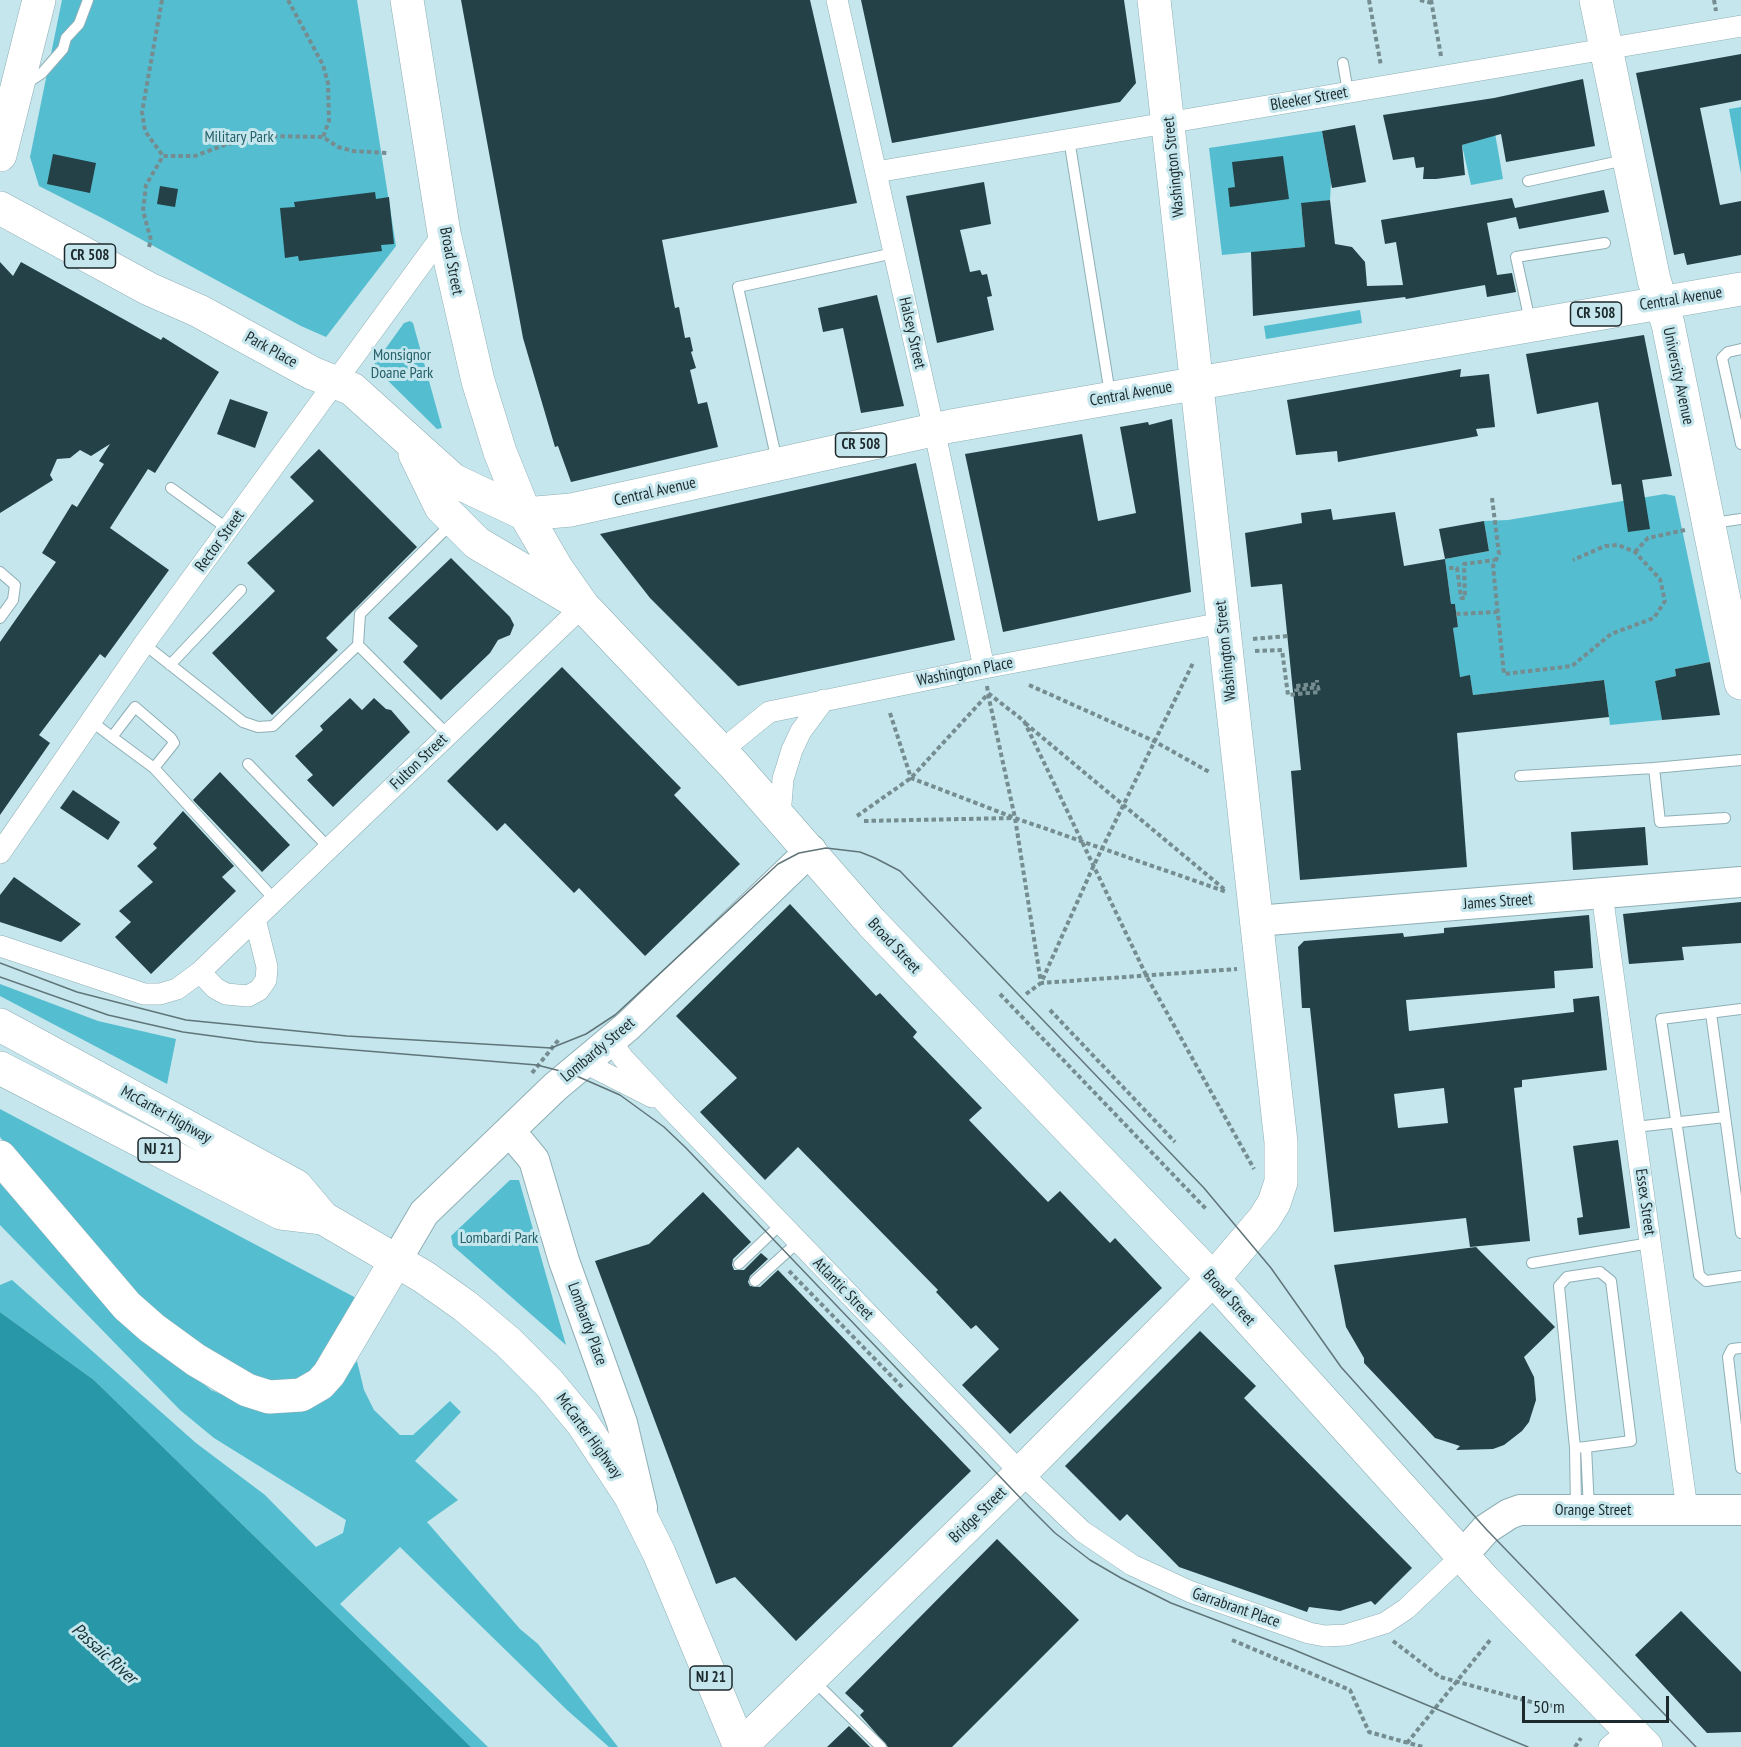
<!DOCTYPE html>
<style>
body{margin:0}
#map{position:relative;width:1741px;height:1747px;overflow:hidden;background:#c4e6ec;font-family:"PT Sans Narrow",sans-serif}
canvas{display:block}
.scale{position:absolute;left:1522px;top:1696px;width:147px;height:27px;box-sizing:border-box;border:3px solid #1d2a2d;border-top:0;padding-left:8px;font-size:18px;line-height:21px;white-space:nowrap;color:#1d2a2d;-webkit-text-stroke:4px #c4e6ec;paint-order:stroke}
</style>
<div id="map">
<canvas width="1741" height="1747"></canvas>
<div class="scale">50 m</div>
</div>
<script>
const ctx = document.querySelector('canvas').getContext('2d');
ctx.lineJoin = 'round';
function fillPath(path, color) {
  ctx.fillStyle = color;
  ctx.fill(path, 'evenodd');
}
function shape(rows) {
  const path = new Path2D();
  for (const r of rows) {
    path.moveTo(r[0], r[1]);
    for (let i = 2; i < r.length; i += 2) path.lineTo(r[i], r[i + 1]);
  }
  return path;
}
function strokePath(path, color, width, dash) {
  ctx.strokeStyle = color;
  ctx.lineWidth = width;
  ctx.lineCap = dash ? 'butt' : 'round';
  ctx.setLineDash(dash || []);
  ctx.stroke(path);
}
function drawText(font, color, halo, rows, align = 'center') {
  ctx.font = font + ' "PT Sans Narrow",sans-serif';
  ctx.lineWidth = 6;
  ctx.setLineDash([]);
  ctx.textBaseline = 'middle';
  ctx.strokeStyle = halo;
  ctx.fillStyle = color;
  for (const [text, x, y, turn = 0] of rows) {
    ctx.save();
    ctx.translate(x, y);
    ctx.rotate((+turn || 0) * Math.PI / 180);
    ctx.textAlign = isNaN(turn) ? turn : align;
    if (halo) ctx.strokeText(text, 0, 0);
    ctx.fillText(text, 0, 0);
    ctx.restore();
  }
}
fillPath(shape([
 [62,0,357,0,396,246,326,337,301,326,102,218,39,186,30,157],
 [1489,99,1503,179,1471,185,1462,145,1476,141],
 [1741,107,1741,174,1729,109],
 [1322,131,1331,182,1330,200,1301,204,1305,247,1222,255,1209,148],
 [1360,310,1362,323,1266,339,1264,326],
 [410,321,413,323,442,428,437,429,373,366,404,323],
 [1665,494,1675,496,1710,662,1675,669,1676,676,1655,681,1662,720,1610,725,1604,680,1473,695,1470,676,1458,677,1453,628,1458,627,1455,604,1451,604,1445,559,1489,551,1484,521,1508,520],
 [0,984,98,1021,176,1039,167,1084,0,996],
 [0,1109,358,1299,320,1364,291,1385,256,1378,176,1330,115,1275,0,1137],
 [510,1180,519,1180,566,1345,453,1246,451,1236],
 [0,1183,116,1313,211,1390,251,1406,329,1392,357,1361,364,1390,374,1410,400,1435,413,1435,450,1401,461,1412,415,1461,458,1500,427,1522,520,1629,538,1644,618,1747,609,1747,567,1710,400,1547,340,1604,488,1747,471,1747,94,1380,0,1312,0,1285,12,1280,196,1443,265,1495,316,1547,343,1533,346,1520,214,1438,180,1410,0,1225]
]), '#54bdcf');
fillPath(shape([
 [0,1312,94,1380,471,1747,0,1747]
]), '#2898a9');
fillPath(shape([
 [461,0,810,0,857,203,662,240,675,308,679,307,685,338,690,337,693,351,691,352,696,368,690,370,698,404,707,402,718,447,571,482,558,446,555,447,523,338],
 [861,0,1124,0,1136,83,1120,102,892,143],
 [1741,54,1741,100,1700,108,1720,205,1741,201,1741,255,1687,265,1684,253,1674,255,1636,73],
 [1583,79,1595,146,1506,162,1501,134,1462,145,1465,175,1436,179,1423,179,1424,167,1416,168,1414,157,1393,160,1383,115,1494,98],
 [1355,125,1366,182,1332,188,1322,131],
 [53,154,96,163,90,193,47,184],
 [1283,156,1289,199,1230,207,1228,188,1235,187,1232,162],
 [984,182,991,224,960,230,970,272,980,270,982,275,987,274,992,296,987,297,994,330,937,343,906,196],
 [160,186,178,189,175,207,157,204],
 [1604,190,1609,212,1519,229,1516,217,1487,223,1497,275,1512,273,1516,292,1487,297,1485,285,1406,299,1405,297,1253,316,1251,252,1305,247,1301,203,1330,200,1335,244,1352,247,1365,262,1367,286,1403,285,1396,242,1385,244,1381,220,1512,198,1515,208],
 [375,192,376,199,389,197,394,244,381,245,382,251,299,261,298,256,285,258,280,208,295,207,294,202],
 [0,262,13,276,21,262,161,340,163,337,219,372,155,473,148,469,110,528,169,570,105,658,100,654,39,735,50,743,0,815,0,642,56,562,42,553,72,504,77,507,104,464,99,461,110,444,91,456,80,450,70,458,57,459,50,475,53,480,0,513],
 [877,295,904,406,861,413,843,328,823,332,818,308],
 [1644,335,1672,476,1642,480,1650,529,1628,532,1621,484,1612,485,1598,402,1537,414,1526,354],
 [1461,369,1460,377,1489,374,1495,427,1476,429,1478,436,1338,462,1337,451,1296,455,1287,400],
 [230,399,268,412,255,448,217,434],
 [1172,419,1191,592,1003,632,965,454,1082,434,1098,521,1136,513,1120,427,1148,422,1149,425],
 [319,449,417,547,326,638,338,650,272,715,212,653,275,591,247,563,314,501,290,477],
 [916,463,955,640,738,686,650,598,600,534],
 [1331,509,1333,520,1395,512,1404,566,1445,559,1451,604,1455,604,1458,627,1453,628,1460,677,1470,675,1473,695,1604,680,1609,717,1457,733,1467,867,1300,880,1291,771,1301,770,1282,584,1251,587,1245,533,1302,523,1301,513],
 [1484,521,1489,551,1445,559,1439,529],
 [451,558,510,617,514,625,510,635,498,640,490,653,441,700,403,662,418,646,388,618],
 [1710,662,1720,715,1662,720,1655,681,1676,676,1675,669],
 [562,667,681,788,674,795,740,864,645,956,579,888,574,893,505,823,497,831,447,781],
 [350,698,362,710,374,698,386,709,391,710,410,732,333,807,307,780,313,775,295,756,323,730,320,726],
 [220,772,290,845,262,872,193,800],
 [73,790,120,822,108,840,60,808],
 [183,811,234,866,222,877,236,891,151,974,115,937,131,922,119,911,153,882,137,866,157,848,153,844],
 [1645,827,1648,865,1573,870,1571,832],
 [14,877,81,924,61,942,0,922,0,895],
 [1741,902,1741,943,1682,947,1684,960,1629,964,1623,914],
 [790,904,876,996,880,993,917,1032,913,1037,982,1108,969,1120,1048,1202,1060,1191,1110,1243,1115,1238,1162,1288,1010,1434,962,1385,999,1349,976,1325,971,1329,936,1292,938,1290,798,1147,765,1180,700,1112,737,1078,676,1016],
 [1589,915,1593,968,1554,971,1555,988,1406,1000,1409,1031,1574,1012,1573,999,1599,996,1607,1070,1522,1080,1522,1087,1514,1088,1530,1241,1470,1247,1466,1218,1334,1232,1310,1008,1302,1008,1298,947,1304,941,1403,933,1404,937,1444,933,1444,928],
 [1444,1088,1448,1123,1398,1128,1394,1094],
 [1618,1140,1630,1228,1579,1235,1577,1218,1583,1217,1573,1146],
 [703,1192,751,1242,733,1259,732,1265,734,1270,744,1270,761,1253,768,1259,750,1276,748,1282,750,1286,760,1287,778,1270,971,1471,796,1641,735,1577,716,1584,595,1261,649,1244],
 [1476,1247,1555,1327,1524,1357,1534,1377,1536,1400,1529,1422,1522,1431,1504,1445,1493,1449,1456,1450,1460,1446,1435,1438,1364,1363,1364,1358,1346,1327,1334,1265],
 [1200,1331,1256,1386,1244,1398,1412,1568,1375,1605,1371,1601,1340,1611,1309,1607,1307,1612,1179,1567,1127,1514,1120,1521,1065,1466],
 [997,1539,1079,1620,952,1747,888,1747,860,1715,864,1711,845,1693],
 [1681,1611,1741,1672,1741,1732,1707,1733,1635,1655],
 [849,1726,870,1747,827,1747]
]), '#244147');
const lane = shape([
 [1343,63,1348,92],
 [27,83,42,73,63,49,66,38,79,24,88,0],
 [1069,139,1110,394],
 [1528,181,1625,160],
 [1530,321,1516,257,1605,243],
 [1741,349,1728,352,1722,358,1741,444],
 [777,461,738,287,894,253],
 [171,488,228,529],
 [446,521,444,531,360,614,358,645,448,735],
 [1713,523,1741,519],
 [0,572,15,585,13,600,0,618],
 [144,644,243,722,258,727,273,726,358,645],
 [170,665,241,590],
 [91,721,112,737,154,768,174,743,171,738,135,707,112,737],
 [248,764,329,848],
 [154,768,275,900],
 [1520,776,1654,768],
 [1725,818,1660,822,1654,768,1741,760],
 [1741,1009,1661,1019,1699,1275,1706,1281,1741,1276],
 [1711,1013,1741,1233],
 [1635,1127,1725,1117],
 [1532,1263,1650,1243],
 [739,1264,781,1224],
 [755,1281,798,1242],
 [1741,1348,1732,1349,1728,1357,1741,1468],
 [1586,1447,1575,1448,1559,1286,1567,1277,1600,1272,1611,1281,1631,1441,1586,1447,1589,1509],
 [1575,1448,1576,1508],
 [813,1680,881,1747]
]);
const street = shape([
 [837,0,939,452,984,668],
 [876,172,1741,26],
 [721,751,769,712,984,668,1222,623],
 [780,816,783,779,792,750,801,731,824,700],
 [0,853,144,644,444,233],
 [1602,894,1687,1509],
 [255,919,267,967,266,980,259,990,248,996,226,994,215,988,200,972,255,919,583,606],
 [0,946,144,994,160,994,177,989,200,972],
 [614,1038,616,1048,623,1058,666,1104,1021,1473,1082,1531,1132,1565,1191,1592,1309,1633,1325,1636,1346,1635,1385,1623,1406,1609,1462,1556],
 [585,1063,652,1097],
 [1609,1747,1629,1730]
]);
const secondary = shape([
 [1256,921,1741,882],
 [510,1131,534,1160,564,1261,622,1423,642,1508],
 [397,1259,424,1213,555,1087,628,1026,811,850],
 [1462,1556,1486,1529,1509,1514,1520,1510,1741,1510]
]);
const primary = shape([
 [407,0,444,233,478,381,500,452,525,514,557,569,583,606,734,765,872,923,1213,1279,1485,1581,1646,1747],
 [1596,0,1654,280,1668,324,1741,683],
 [0,155,39,0],
 [0,208,149,289,199,311,312,373,352,389,453,480,525,514,571,510,951,426,1741,289],
 [415,454,441,507,477,543,575,601],
 [0,1025,296,1186,323,1218,424,1277,465,1306,508,1342,549,1383,583,1424,631,1497,659,1553,740,1747],
 [0,1068,281,1213,323,1218],
 [0,1157,127,1306,152,1328,196,1360,247,1390,269,1397,301,1395,320,1384,329,1374,397,1259],
 [740,1747,1009,1485,1213,1279,1264,1219,1274,1203,1281,1182,1281,1142,1154,0]
]);
strokePath(lane, '#8fafb6', 12);
strokePath(street, '#8fafb6', 22);
strokePath(secondary, '#8fafb6', 32);
strokePath(primary, '#8fafb6', 34);
strokePath(shape([
 [162,0,142,112,145,131,163,156],
 [288,0,323,65,328,83,329,121,323,137],
 [1369,0,1381,66],
 [1420,0,1432,3],
 [1431,0,1441,56],
 [1714,0,1716,11],
 [149,247,151,240,143,211,146,185,163,156,195,156,227,144,269,136,323,137,338,147,353,151,387,153],
 [1492,498,1499,554,1493,566,1504,674,1572,666,1611,634,1654,618,1665,601,1660,579,1635,552,1618,545,1605,546,1573,560],
 [1635,552,1648,538,1685,530],
 [1449,568,1457,568,1461,598,1465,598,1464,564,1495,560],
 [1456,614,1497,612],
 [1253,639,1288,636],
 [1255,651,1282,650,1288,695,1319,692,1318,687,1296,690,1296,686,1317,684,1317,680],
 [1029,685,1154,741,1211,773],
 [987,686,988,693,1024,721,1147,977,1254,1169],
 [988,694,1015,818,1041,983,1237,969],
 [890,713,911,778,1015,818,1227,892],
 [1025,723,1224,889],
 [857,816,911,778,988,694],
 [864,821,1013,818],
 [1000,994,1206,1209],
 [1026,994,1041,983,1093,867,1193,663],
 [1050,1010,1175,1142],
 [532,1073,560,1038],
 [789,1271,903,1388],
 [1232,1640,1350,1690,1369,1732,1423,1747],
 [1393,1641,1440,1677,1546,1706,1556,1705],
 [1407,1743,1491,1639],
 [1575,1747,1581,1738]
]), '#758d91', 4, [4.5, 3]);
strokePath(lane, '#fff', 10);
strokePath(street, '#fff', 21);
strokePath(secondary, '#fff', 30);
strokePath(primary, '#fff', 33);
strokePath(shape([
 [0,963,77,992,186,1020,347,1036,551,1048,586,1034,615,1015,778,864,799,853,826,848,860,852,875,858,900,871,1204,1188,1271,1268,1341,1367,1486,1529,1696,1747],
 [0,977,108,1015,183,1032,257,1042,537,1065,572,1074,620,1095,664,1127,686,1148,1029,1507,1055,1533,1090,1560,1121,1578,1171,1603,1292,1649,1528,1747]
]), '#607579', 1.5);
for (const [x, y, w] of [
 [90,256,51],
 [1596,314,51],
 [861,445,51],
 [159,1150,42],
 [711,1678,42]
]) {
  const box = new Path2D();
  box.roundRect(x - w / 2, y - 12, w, 24, 4.5);
  ctx.fillStyle = '#c4e6ec';
  ctx.fill(box);
  strokePath(box, '#1d2a2d', 1.5);
}
drawText('bold 15px', '#1d2a2d', null, [
 ["CR 508",90,256],
 ["CR 508",1596,314],
 ["CR 508",861,445],
 ["NJ 21",159,1150],
 ["NJ 21",711,1678]
]);
drawText('16px', '#1d2a2d', '#c4e6ec', [
 ["Bleeker Street",1309,99,-10],
 ["Washington Street",1174,167,-96],
 ["Broad Street",451,261,79],
 ["Central Avenue",1681,299,-9],
 ["Halsey Street",912,333,77],
 ["Park Place",271,350,29],
 ["University Avenue",1678,376,78],
 ["Central Avenue",1131,394,-10],
 ["Central Avenue",655,492,-13],
 ["Rector Street",220,541,-54],
 ["Washington Street",1226,651,-96],
 ["Washington Place",965,672,-11],
 ["Fulton Street",419,762,-44],
 ["James Street",1498,902,-4],
 ["Broad Street",894,946,47],
 ["Lombardy Street",598,1050,-40],
 ["McCarter Highway",166,1115,29],
 ["Essex Street",1645,1202,82],
 ["Atlantic Street",843,1289,46],
 ["Broad Street",1229,1298,48],
 ["Lombardy Place",587,1324,70],
 ["McCarter Highway",589,1436,54],
 ["Orange Street",1593,1510],
 ["Bridge Street",978,1515,-44],
 ["Garrabrant Place",1236,1608,19]
]);
drawText('16px', '#26606a', '#c4e6ec', [
 ["Military Park",239,137],
 ["Monsignor",402,355],
 ["Doane Park",402,373],
 ["Lombardi Park",499,1238]
]);
drawText('italic 18px', '#172f33', '#c4e6ec', [
 ["Passaic River",104,1654,42]
]);
</script>
